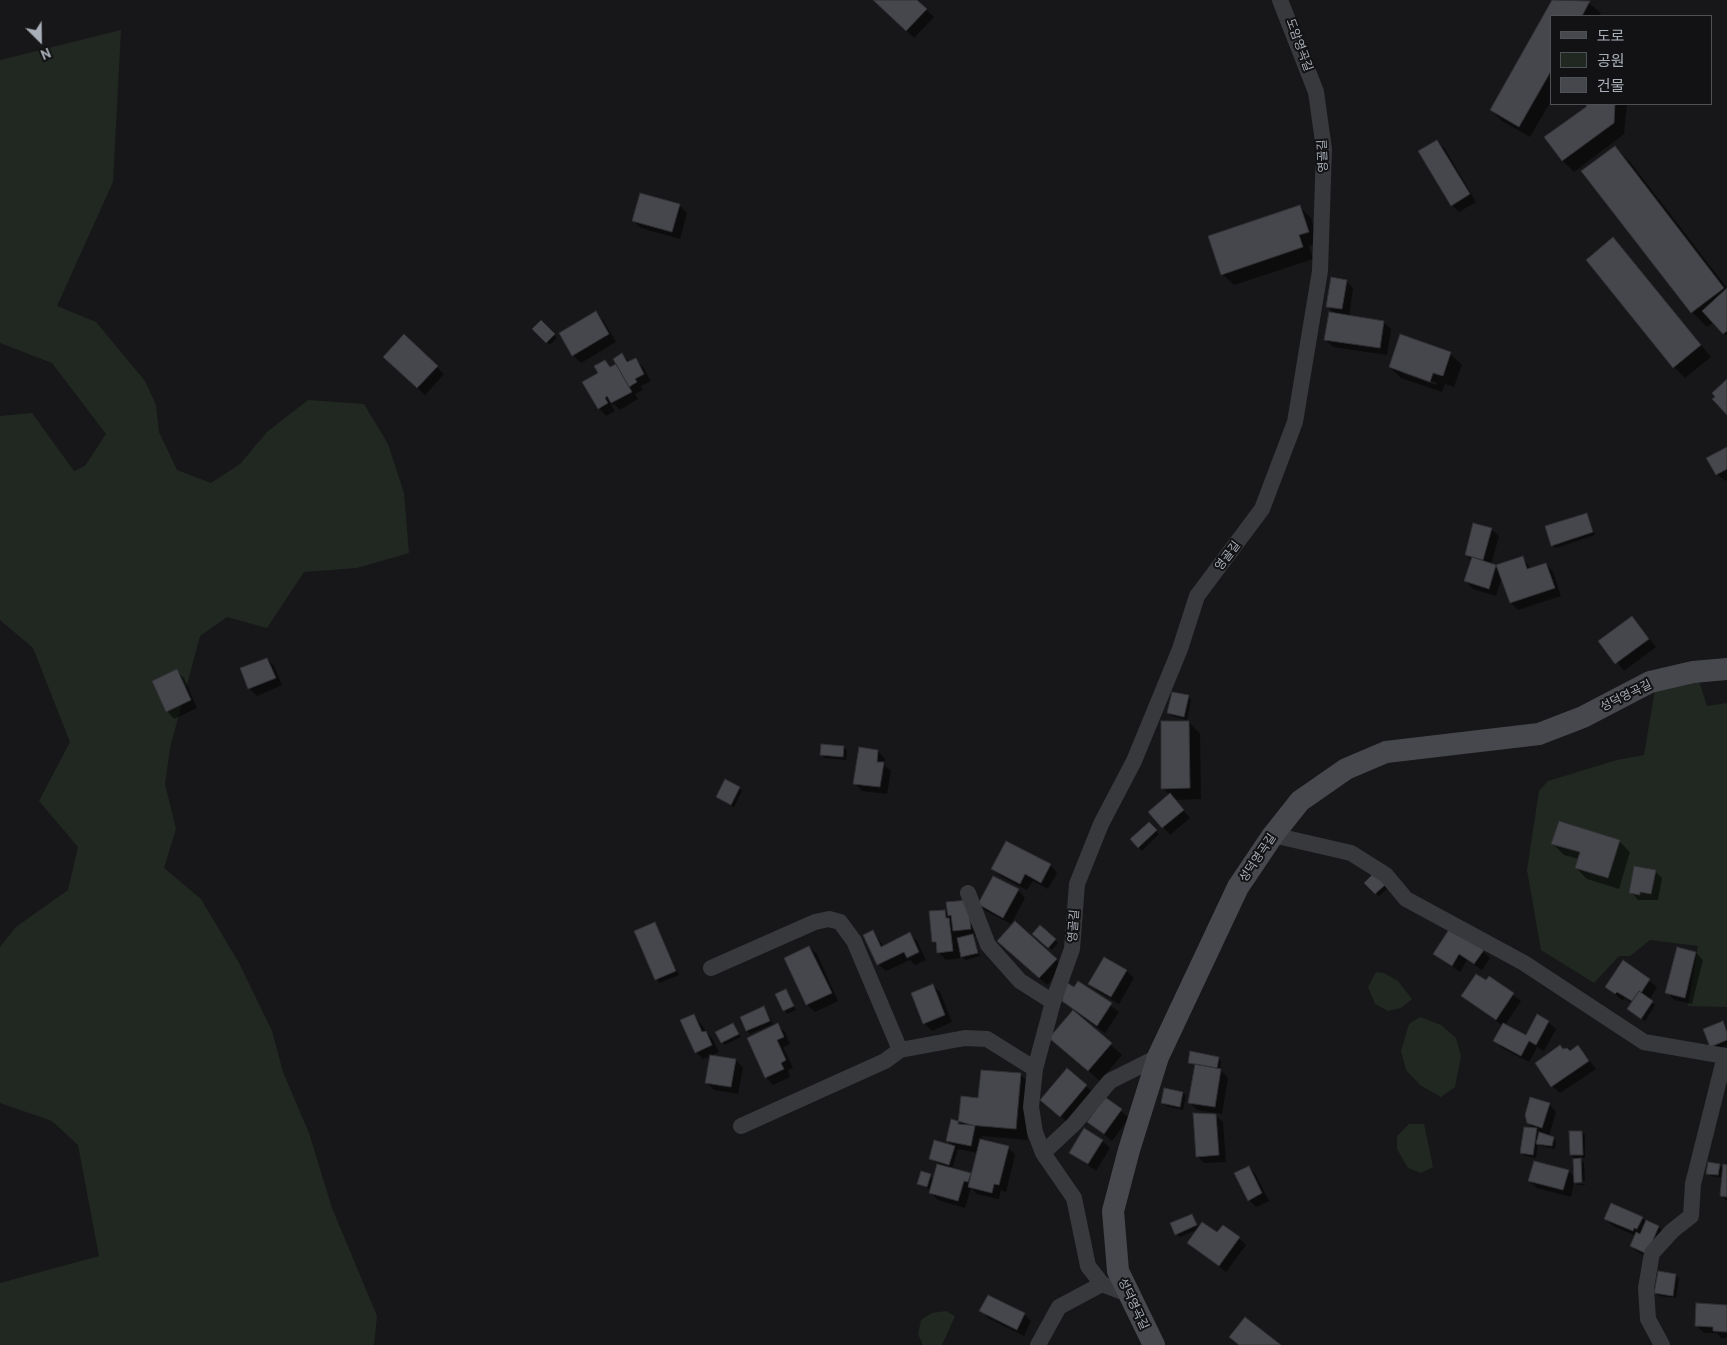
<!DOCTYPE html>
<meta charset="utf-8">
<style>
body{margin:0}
#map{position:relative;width:1727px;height:1345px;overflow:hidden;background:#171719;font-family:"PT Sans","Noto Sans KR",sans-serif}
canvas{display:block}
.legend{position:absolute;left:1550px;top:15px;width:162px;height:90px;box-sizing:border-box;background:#121214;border:1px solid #4e5156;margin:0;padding:6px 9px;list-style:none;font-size:15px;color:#a9afb8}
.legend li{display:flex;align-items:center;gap:10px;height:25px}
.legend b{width:25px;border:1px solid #4e5156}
.north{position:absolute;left:15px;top:15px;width:50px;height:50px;-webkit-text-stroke:4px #121214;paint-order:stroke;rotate:157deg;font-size:14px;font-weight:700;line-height:20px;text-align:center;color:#a9afb8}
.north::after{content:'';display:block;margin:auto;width:18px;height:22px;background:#a9afb8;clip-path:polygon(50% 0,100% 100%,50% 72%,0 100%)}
</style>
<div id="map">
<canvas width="1727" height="1345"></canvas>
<ul class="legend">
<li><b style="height:6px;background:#46484d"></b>도로</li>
<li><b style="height:14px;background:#212821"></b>공원</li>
<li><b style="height:14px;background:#46474c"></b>건물</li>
</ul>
<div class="north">N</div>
</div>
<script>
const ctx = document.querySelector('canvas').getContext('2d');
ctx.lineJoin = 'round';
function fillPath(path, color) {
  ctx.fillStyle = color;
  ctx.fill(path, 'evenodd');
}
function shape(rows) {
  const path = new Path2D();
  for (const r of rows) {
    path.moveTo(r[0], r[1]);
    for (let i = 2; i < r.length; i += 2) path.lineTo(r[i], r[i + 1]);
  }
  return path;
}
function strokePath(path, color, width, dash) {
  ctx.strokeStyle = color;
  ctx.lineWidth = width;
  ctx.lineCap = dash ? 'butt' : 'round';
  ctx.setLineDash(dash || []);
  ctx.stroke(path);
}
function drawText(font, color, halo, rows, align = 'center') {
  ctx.font = font + ' "PT Sans","Noto Sans KR",sans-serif';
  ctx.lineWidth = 4;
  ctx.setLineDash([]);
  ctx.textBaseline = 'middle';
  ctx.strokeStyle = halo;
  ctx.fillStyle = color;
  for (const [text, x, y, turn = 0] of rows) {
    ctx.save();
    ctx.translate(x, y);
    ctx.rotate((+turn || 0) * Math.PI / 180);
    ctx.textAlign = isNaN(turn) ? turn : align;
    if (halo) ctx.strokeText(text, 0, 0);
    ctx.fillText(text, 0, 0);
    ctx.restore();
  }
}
fillPath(shape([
 [121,30,113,182,57,306,96,322,145,381,156,405,159,432,177,470,211,483,240,464,267,432,308,400,364,404,388,444,404,493,409,553,357,568,304,572,267,628,227,617,200,636,170,748,165,784,176,829,164,868,201,899,239,963,272,1031,283,1072,309,1133,332,1208,377,1316,374,1345,0,1345,0,1283,99,1256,78,1145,52,1121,0,1103,0,947,16,927,68,890,78,847,39,801,70,742,33,648,0,620,0,416,32,413,74,471,85,466,106,434,52,363,0,343,0,60],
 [1699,681,1707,706,1727,703,1727,1007,1688,1006,1698,946,1650,940,1630,956,1619,956,1594,983,1541,950,1527,870,1539,791,1548,781,1617,760,1644,755,1655,689],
 [1376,972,1384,973,1398,981,1412,999,1401,1008,1388,1011,1375,1004,1368,987],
 [1420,1017,1441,1025,1456,1038,1461,1056,1455,1087,1441,1097,1420,1085,1406,1070,1401,1051,1409,1024],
 [1409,1124,1424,1124,1433,1167,1421,1173,1408,1168,1397,1149,1397,1136],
 [946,1311,955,1316,942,1345,923,1345,918,1334,921,1320,932,1313]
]), '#212821');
fillPath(shape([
 [875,0,916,0,934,17,914,38],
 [1553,0,1585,0,1601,13,1599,16,1551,16,1551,101,1530,137,1502,121,1491,110],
 [1588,104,1627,104,1624,134,1574,172,1563,161],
 [1437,141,1445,149,1476,202,1459,212,1452,205],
 [1615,147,1630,162,1727,288,1727,336,1714,322,1707,327,1692,312,1583,172],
 [679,205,687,213,680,239,641,228,634,221],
 [1299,206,1311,218,1319,243,1309,246,1313,259,1234,285,1222,274],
 [1613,239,1711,357,1685,378,1674,367],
 [1346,281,1353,288,1349,317,1383,322,1391,329,1387,355,1333,347,1325,339,1336,315,1327,306],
 [595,313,603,320,616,342,581,363,573,355],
 [541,322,557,338,550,345,534,329],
 [1450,354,1462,365,1454,387,1445,384,1442,392,1401,378,1390,367],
 [1402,370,1437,383,1436,385,1402,373],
 [622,355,630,362,635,359,643,367,651,381,641,386,643,390,635,394,638,399,620,410,614,404,611,405,615,411,606,416,599,408,599,374,605,361,611,367,617,364],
 [392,364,437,367,444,374,425,395],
 [1727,448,1727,480,1725,481,1717,474],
 [1586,514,1595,535,1556,548,1552,545],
 [1491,529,1499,536,1491,564,1496,566,1522,557,1531,569,1546,564,1553,572,1561,596,1518,610,1511,603,1502,577,1496,596,1473,589,1466,581,1472,561,1466,555],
 [1632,617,1656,647,1624,671,1600,641],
 [267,659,274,666,282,685,257,696,249,688],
 [177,671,184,678,197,708,174,719,167,711],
 [1188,696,1191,699,1187,720,1172,716,1169,713],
 [1189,722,1200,734,1201,799,1174,800,1190,818,1170,835,1150,812,1169,795,1163,788],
 [822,745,844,747,847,751,846,760,824,758,821,754],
 [878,751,885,759,884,765,891,771,887,794,862,791,855,783],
 [739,788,742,791,734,807,717,797],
 [1149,823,1159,834,1142,851,1131,840],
 [1619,841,1630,852,1619,889,1587,879,1576,868,1579,859,1564,855,1553,844],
 [1050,865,1057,873,1048,889,1033,881,1027,890,1000,876,993,869],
 [1655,871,1662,878,1658,900,1638,900,1631,892],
 [1374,875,1387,889,1379,896,1366,883],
 [1018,890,1025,898,1011,924,986,911,979,904],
 [967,901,978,936,974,936,980,956,966,960,962,957,960,947,960,958,946,960,938,952,938,946,933,942,945,911,949,915],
 [655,924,679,975,659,983,635,932],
 [873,932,884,947,909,934,917,941,926,960,915,965,910,960,886,971,878,964],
 [1037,937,1055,940,1058,943,1052,950],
 [809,947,817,954,838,1001,815,1012,807,1005,785,959],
 [1006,948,1056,960,1063,967,1047,985],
 [1483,951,1490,958,1482,970,1467,960,1460,972,1435,954],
 [1696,953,1703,960,1692,1004,1674,1000,1667,992],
 [1104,958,1126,971,1134,978,1119,1004,1097,991,1090,984],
 [1623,962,1657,987,1649,1000,1655,1005,1645,1021,1628,1009,1632,1003,1625,998,1623,1001,1607,987],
 [1489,977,1521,1001,1505,1025,1527,1037,1548,1022,1556,1029,1544,1051,1537,1047,1529,1062,1502,1048,1495,1041,1503,1026,1463,996,1486,982],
 [1079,983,1119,1012,1105,1033,1075,1011,1073,1012,1122,1055,1100,1081,1051,1038,1074,1010,1064,1001],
 [933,985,940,992,952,1022,932,1031,924,1023],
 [785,991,796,1010,787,1014,777,995],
 [764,1008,773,1024,750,1034,747,1031],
 [694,1015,713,1040,719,1052,703,1059,696,1052],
 [1722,1022,1727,1029,1727,1045,1715,1050,1711,1047],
 [733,1024,741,1037,725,1045,722,1042],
 [777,1025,785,1032,790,1044,783,1047,793,1068,788,1070,790,1077,773,1085,766,1077],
 [1578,1047,1596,1069,1560,1093,1552,1086,1564,1050,1570,1052],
 [711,1056,736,1060,743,1068,738,1094,714,1090,706,1082],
 [1218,1058,1221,1061,1220,1070,1228,1078,1222,1114,1197,1110,1189,1102,1196,1067,1192,1065,1196,1066,1196,1063,1192,1063,1192,1065,1190,1063],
 [1067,1070,1094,1093,1068,1123,1049,1107],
 [1020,1074,1032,1086,1027,1140,982,1136,981,1140,1008,1147,1015,1155,1006,1192,1001,1190,999,1199,977,1194,971,1188,965,1208,938,1200,930,1192,931,1190,918,1184,922,1173,934,1179,939,1164,930,1159,954,1147,947,1140,979,1099],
 [958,1149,978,1153,972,1175,952,1169],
 [1183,1093,1186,1096,1183,1110,1166,1106,1163,1103],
 [1106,1099,1129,1118,1112,1141,1088,1122],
 [1549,1104,1556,1112,1549,1136,1556,1141,1555,1149,1541,1146,1538,1143,1536,1158,1525,1156,1522,1153,1535,1129,1528,1123],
 [1215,1115,1223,1122,1226,1162,1204,1163,1197,1156],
 [1581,1132,1585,1135,1585,1158,1579,1158,1584,1163,1585,1181,1576,1181,1576,1183,1574,1182,1571,1197,1537,1188,1529,1181,1568,1171,1575,1177,1576,1160,1571,1155],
 [1102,1141,1110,1148,1096,1171,1071,1152],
 [1719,1165,1724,1170,1727,1166,1727,1201,1722,1196,1723,1178,1711,1176,1707,1173],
 [1249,1167,1256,1175,1269,1201,1256,1207,1249,1200],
 [1576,1184,1585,1184,1585,1185,1578,1185],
 [1192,1215,1199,1228,1239,1238,1246,1245,1226,1272,1189,1243,1198,1229,1180,1237,1176,1234],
 [1642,1218,1647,1222,1659,1227,1666,1234,1654,1260,1639,1253,1631,1246,1636,1236,1613,1226,1605,1219],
 [1659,1273,1676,1276,1679,1279,1676,1298,1659,1296,1656,1292],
 [1727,1306,1727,1338,1721,1338,1717,1333,1704,1333,1697,1326],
 [981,1311,1024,1314,1031,1321,1024,1336,988,1318]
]), '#0007');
const building = shape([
 [873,0,917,0,927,9,906,31,873,0],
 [1552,0,1590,1,1582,16,1551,16,1551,71,1519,127,1490,110,1552,0],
 [1587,104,1615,104,1614,123,1562,161,1544,137,1586,107,1587,104],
 [1437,140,1470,194,1451,206,1418,151,1437,140],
 [1615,146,1724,288,1691,313,1581,171,1615,146],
 [640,193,680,204,672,232,632,221,640,193],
 [1300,205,1309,232,1299,235,1303,247,1221,275,1208,236,1300,205],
 [1613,237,1701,345,1673,368,1586,260,1613,237],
 [1331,277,1347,280,1342,309,1326,307,1331,277],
 [1727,288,1727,331,1723,334,1702,311,1727,288],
 [596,311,609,334,572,356,559,333,596,311],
 [1329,312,1384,321,1380,348,1324,340,1329,312],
 [541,320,555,334,546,343,532,329,541,320],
 [404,334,438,366,417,388,383,357,404,334],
 [1400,334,1451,352,1443,376,1433,373,1430,382,1389,367,1400,334],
 [622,353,627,362,636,358,644,374,635,379,637,382,629,387,613,359,622,353],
 [605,360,610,367,616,364,632,392,611,403,607,396,605,398,608,403,598,409,582,382,598,373,594,366,605,360],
 [1727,379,1727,415,1712,399,1715,397,1712,393,1727,379],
 [1727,447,1727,469,1716,475,1706,458,1727,447],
 [1587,513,1593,532,1551,546,1545,526,1587,513],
 [1473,523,1492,528,1483,560,1465,555,1473,523],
 [1523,556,1527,569,1546,563,1555,588,1510,603,1496,565,1523,556],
 [1472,557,1496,565,1489,589,1464,581,1472,557],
 [1632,616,1649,639,1615,664,1598,641,1632,616],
 [267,658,276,678,248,689,240,668,267,658],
 [177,669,191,700,166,712,152,681,177,669],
 [1172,692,1189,695,1184,717,1167,713,1172,692],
 [1161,721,1189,721,1190,788,1161,789,1161,721],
 [821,744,844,746,843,757,820,755,821,744],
 [859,747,878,750,877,762,884,762,880,787,853,784,859,747],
 [725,779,740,787,731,805,716,797,725,779],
 [1170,793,1184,810,1162,828,1148,812,1170,793],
 [1559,821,1620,840,1608,878,1575,868,1580,852,1551,844,1559,821],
 [1149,822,1157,830,1138,848,1130,839,1149,822],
 [1006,841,1051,864,1041,883,1025,874,1020,884,991,869,1006,841],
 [1634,866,1656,870,1651,894,1640,892,1640,895,1629,893,1634,866],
 [1374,873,1385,885,1375,894,1364,883,1374,873],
 [993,876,1019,889,1003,918,978,904,993,876],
 [968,900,971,929,953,931,951,915,948,916,946,902,968,900],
 [945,910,946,918,949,918,953,951,937,953,936,942,932,942,929,911,945,910],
 [1015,921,1057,959,1039,978,997,941,1015,921],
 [655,922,676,971,655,980,634,931,655,922],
 [1040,925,1056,939,1048,948,1032,934,1040,925],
 [1450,928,1484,950,1474,964,1459,954,1452,966,1433,954,1450,928],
 [873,930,881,947,910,932,919,952,907,958,904,952,877,965,863,935,873,930],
 [973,934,978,953,961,957,957,938,973,934],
 [809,946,832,993,806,1005,784,958,809,946],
 [1677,947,1696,952,1685,998,1665,993,1677,947],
 [1104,957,1127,970,1111,997,1088,984,1104,957],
 [1623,960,1650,979,1641,993,1639,991,1632,1001,1617,992,1615,994,1605,987,1623,960],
 [1476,974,1486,980,1489,976,1514,993,1496,1020,1461,996,1476,974],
 [1078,981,1112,1003,1097,1026,1062,1001,1066,982,1074,987,1078,981],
 [933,984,945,1015,923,1024,911,993,933,984],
 [786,989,794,1006,783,1011,775,994,786,989],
 [1639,991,1653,1001,1641,1019,1627,1009,1639,991],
 [764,1006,770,1021,746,1031,740,1017,764,1006],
 [1073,1010,1112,1043,1088,1071,1049,1038,1073,1010],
 [694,1014,702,1032,706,1031,712,1045,695,1053,680,1020,694,1014],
 [1537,1014,1549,1021,1536,1045,1529,1041,1521,1056,1493,1041,1503,1023,1526,1035,1537,1014],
 [1723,1021,1727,1032,1727,1040,1710,1047,1703,1029,1723,1021],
 [733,1023,739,1034,721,1043,715,1032,733,1023],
 [778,1023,784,1037,777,1040,786,1060,781,1063,784,1069,765,1078,747,1038,778,1023],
 [1560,1045,1563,1049,1567,1048,1570,1051,1578,1045,1589,1061,1551,1087,1535,1063,1560,1045],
 [1190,1051,1219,1057,1217,1068,1188,1063,1190,1051],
 [710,1055,736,1059,731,1087,705,1083,710,1055],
 [1195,1064,1221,1069,1215,1107,1188,1103,1195,1064],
 [1067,1068,1087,1085,1060,1117,1040,1100,1067,1068],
 [981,1070,1021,1073,1016,1129,958,1124,961,1096,978,1098,981,1070],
 [1164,1088,1183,1092,1180,1107,1161,1103,1164,1088],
 [1105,1097,1122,1109,1104,1134,1087,1122,1105,1097],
 [1530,1097,1550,1103,1542,1128,1527,1123,1525,1115,1530,1097],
 [1193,1113,1216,1114,1219,1155,1196,1157,1193,1113],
 [951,1119,975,1126,971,1146,946,1141,951,1119],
 [1524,1127,1537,1128,1533,1155,1520,1153,1524,1127],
 [1084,1128,1103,1140,1088,1164,1069,1153,1084,1128],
 [1569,1131,1582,1131,1583,1155,1570,1155,1569,1131],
 [1539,1132,1554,1137,1552,1146,1536,1144,1539,1132],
 [980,1139,1009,1146,999,1185,994,1184,992,1193,968,1187,980,1139],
 [934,1140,955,1146,949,1165,929,1159,934,1140],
 [1581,1158,1582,1182,1574,1183,1573,1159,1581,1158],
 [1534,1161,1569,1170,1563,1190,1528,1181,1534,1161],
 [1708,1162,1720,1164,1718,1175,1706,1174,1708,1162],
 [937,1164,971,1173,968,1182,964,1181,958,1201,929,1193,937,1164],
 [1723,1164,1727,1165,1727,1197,1720,1196,1723,1164],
 [1249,1166,1262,1193,1248,1201,1234,1173,1249,1166],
 [921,1171,931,1174,927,1187,917,1184,921,1171],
 [1611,1203,1643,1217,1637,1229,1634,1228,1633,1231,1604,1219,1611,1203],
 [1192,1214,1197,1225,1175,1235,1170,1223,1192,1214],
 [1646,1220,1659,1226,1647,1254,1630,1246,1636,1232,1640,1234,1646,1220],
 [1202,1222,1217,1232,1223,1225,1240,1237,1219,1266,1187,1243,1202,1222],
 [1658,1271,1676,1274,1673,1296,1654,1293,1658,1271],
 [988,1295,1025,1313,1017,1330,979,1311,988,1295],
 [1696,1303,1727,1305,1727,1332,1713,1331,1713,1327,1695,1326,1696,1303],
 [1245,1317,1281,1345,1239,1345,1229,1337,1245,1317]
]);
fillPath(building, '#46474c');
strokePath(building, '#313135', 1);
strokePath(shape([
 [1273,835,1351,853,1386,875,1406,899,1524,963,1644,1042,1725,1056,1693,1184,1691,1216,1672,1231,1652,1253,1646,1288,1648,1319,1662,1345],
 [968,893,988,945,1020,981,1053,1002],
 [711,968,815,922,829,919,840,922,854,941,900,1050],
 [741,1126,885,1061,900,1050,965,1038,987,1039,1035,1069],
 [1043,1153,1074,1124,1110,1081,1158,1057],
 [1128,1294,1102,1284,1088,1266,1074,1198,1043,1153,1035,1132,1031,1107,1035,1069,1053,1002,1072,949,1077,884,1101,824,1134,761,1180,649,1197,596,1262,509,1295,422,1320,271,1324,149,1316,92,1280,0],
 [1038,1345,1059,1307,1102,1284]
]), '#38393d', 16);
strokePath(shape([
 [1154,1345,1118,1271,1113,1211,1129,1150,1158,1057,1238,887,1273,835,1300,801,1346,769,1386,752,1539,734,1583,717,1650,682,1693,672,1727,669]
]), '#46484d', 22);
drawText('12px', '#a9afb8', '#121214', [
 ["도암영곡길",1299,45,70],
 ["영골길",1323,156,-93],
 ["영골길",1228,556,-53],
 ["성덕영곡길",1626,696,-26],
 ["성덕영곡길",1258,858,-56],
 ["영골길",1074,926,-86],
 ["성덕영곡길",1133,1304,65]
]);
</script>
